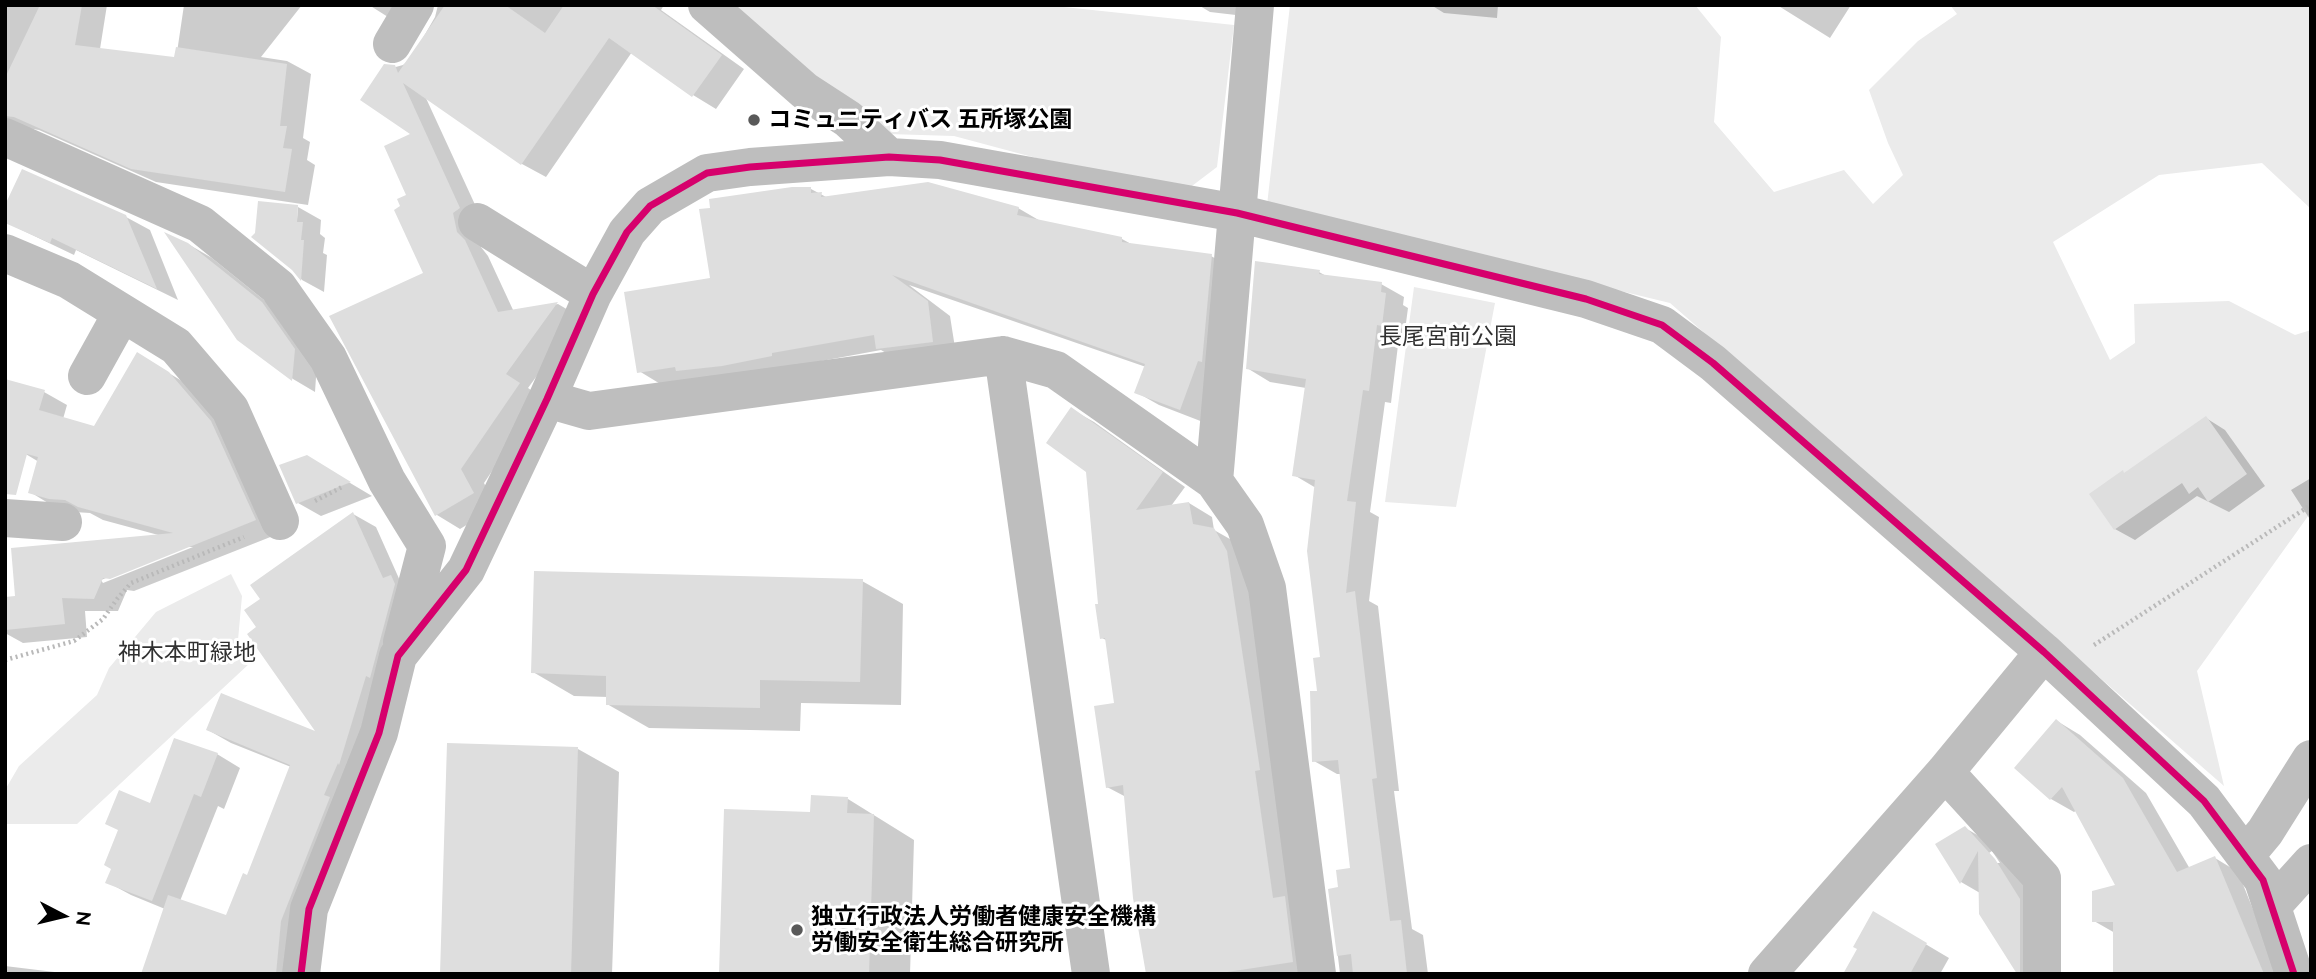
<!DOCTYPE html>
<meta charset="utf-8">
<style>
body{margin:0}
#map{position:relative;width:2316px;height:979px;overflow:hidden;background:#fff;font-family:Raleway,sans-serif}
canvas{display:block}
.frame{position:absolute;inset:0;border:7px solid #000;pointer-events:none}
.north{position:absolute;left:28px;top:881px;width:70px;height:70px;-webkit-text-stroke:5px #fff;paint-order:stroke;rotate:97deg;font-size:19px;font-weight:700;line-height:28px;text-align:center;color:#000}
.north::after{content:'';display:block;margin:auto;width:24px;height:32px;background:#000;clip-path:polygon(50% 0,100% 100%,50% 72%,0 100%)}
</style>
<div id="map">
<canvas width="2316" height="979"></canvas>
<div class="frame"></div>
<div class="north">N</div>
</div>
<script>
const ctx = document.querySelector('canvas').getContext('2d');
ctx.lineJoin = 'round';
function fillPath(path, color) {
  ctx.fillStyle = color;
  ctx.fill(path, 'evenodd');
}
function shape(rows) {
  const path = new Path2D();
  for (const r of rows) {
    path.moveTo(r[0], r[1]);
    for (let i = 2; i < r.length; i += 2) path.lineTo(r[i], r[i + 1]);
  }
  return path;
}
function strokePath(path, color, width, dash) {
  ctx.strokeStyle = color;
  ctx.lineWidth = width;
  ctx.lineCap = dash ? 'butt' : 'round';
  ctx.setLineDash(dash || []);
  ctx.stroke(path);
}
function drawText(font, color, halo, rows, align = 'center') {
  ctx.font = font + ' Raleway,"Noto Sans JP",sans-serif';
  ctx.lineWidth = 6;
  ctx.setLineDash([]);
  ctx.textBaseline = 'middle';
  ctx.strokeStyle = halo;
  ctx.fillStyle = color;
  for (const [text, x, y, turn = 0] of rows) {
    ctx.save();
    ctx.translate(x, y);
    ctx.rotate((+turn || 0) * Math.PI / 180);
    ctx.textAlign = isNaN(turn) ? turn : align;
    if (halo) ctx.strokeText(text, 0, 0);
    ctx.fillText(text, 0, 0);
    ctx.restore();
  }
}
fillPath(shape([
 [721,5,1045,5,1234,25,1217,167,1188,189,1066,166,954,136,888,134],
 [1290,5,1695,5,1721,37,1714,122,1774,192,1844,170,1873,204,1903,175,1888,143,1869,90,1918,41,1957,14,1950,5,2311,5,2311,209,2262,163,2159,175,2053,242,2110,360,2135,343,2134,304,2229,301,2295,335,2311,330,2311,512,2197,671,2224,786,1670,303,1267,205],
 [1414,287,1495,303,1456,507,1385,502],
 [231,574,242,596,238,640,250,663,77,824,5,824,5,790,19,766,97,695,109,668,156,612]
]), '#ebebeb');
fillPath(shape([
 [5,5,107,5,100,49,176,59,184,5,302,5,261,57,287,61,311,74,303,138,310,142,307,160,315,165,308,205,156,182,39,130,27,128,5,118],
 [369,5,421,5,407,29],
 [438,5,664,5,661,10,744,69,716,109,693,95,632,52,546,177,522,164,425,96,483,222,481,247,488,256,514,312,558,304,580,317,528,388,542,397,484,483,496,507,460,529,437,515,332,317,425,274,403,207,409,196,413,134,392,68,403,65,412,57,435,17],
 [1180,5,1255,5,1253,17,1210,12,1200,6],
 [1431,5,1498,5,1497,18,1444,13],
 [1777,5,1851,5,1830,38],
 [792,189,811,189,828,198,1018,208,1042,222,1122,239,1133,245,1211,256,1234,269,1203,422,1159,405,1136,392,1146,367,909,285,950,316,956,354,901,362,881,350,794,366,662,385,639,371,712,279],
 [298,207,321,220,320,234,325,238,323,253,327,255,324,292,302,280,293,269],
 [126,217,150,230,178,300,76,250,74,255,5,222],
 [188,244,212,258,285,317,317,363,315,392,293,379,238,339],
 [1319,272,1328,277,1381,284,1404,297,1403,305,1408,308,1404,338,1399,337,1391,403,1385,402,1370,512,1379,517,1369,601,1378,606,1399,791,1394,791,1412,929,1423,935,1428,974,1340,974,1330,890,1340,889,1352,869,1341,774,1337,774,1314,761,1321,659,1316,488,1294,475,1306,388,1270,382,1247,368],
 [137,354,192,387,234,436,278,534,134,591,127,590,118,611,85,611,87,637,23,643,5,633,5,598,17,597,162,536,103,520,90,513,74,512,53,506,30,492,39,462,19,450,44,392,67,405,63,419,95,428],
 [184,547,193,547,103,583,101,580],
 [1071,409,1094,422,1185,487,1171,506,1189,503,1212,517,1214,530,1237,543,1250,565,1316,974,1147,974,1126,797,1107,787,1116,704,1108,641,1102,638,1088,471],
 [2206,418,2225,430,2265,486,2229,512,2197,496,2135,540,2115,529,2126,474],
 [330,471,372,496,321,516,298,503],
 [2311,478,2311,521,2291,490],
 [353,514,376,527,401,583,300,974,211,974,165,909,131,895,107,882,151,805,217,754,240,768,224,809,218,806,180,901,227,917,248,877,291,767,231,743,208,730,320,735,258,627,262,600],
 [862,581,903,604,901,705,801,703,800,731,649,728,607,704,608,697,574,696,533,672],
 [2057,721,2080,735,2146,793,2190,869,2215,858,2238,872,2279,974,2115,974,2115,933,2094,921,2118,887,2077,810,2074,812,2051,799,2016,767],
 [578,749,619,772,612,974,441,974],
 [848,799,914,840,910,974,721,974,812,814],
 [1965,828,1988,841,2018,874,2043,914,2043,974,2019,974,1980,893,1961,882,1938,845],
 [1992,851,2000,863,1995,863,1989,853],
 [1873,913,1949,958,1940,974,1854,974,1860,949],
 [5,966,71,974,5,974]
]), '#0003');
fillPath(shape([
 [40,5,82,5,75,45,174,57,176,47,287,64,280,126,287,126,283,148,292,149,285,192,131,169,14,117,5,116,5,78],
 [445,5,505,5,545,33,564,5,652,5,722,55,692,97,609,38,521,165,403,83,460,208,453,213,457,232,465,240,498,312,558,302,506,374,520,383,461,469,474,493,435,516,329,316,423,273,394,210,400,206,397,199,406,195,384,146,410,134,360,100,384,64,395,65,398,73],
 [22,169,126,215,157,289,52,238,50,243,5,223,5,205],
 [928,182,1019,207,1017,215,1122,237,1122,242,1212,254,1202,362,1198,361,1180,410,1134,393,1145,364,892,275,928,301,933,342,876,349,874,335,772,353,772,356,722,366,676,371,675,367,637,373,624,292,710,278,699,209,710,208,709,199,792,187,811,187,811,193,822,192,821,197],
 [258,201,298,205,297,222,303,222,301,240,304,240,301,281,292,270,251,237,255,233],
 [164,232,188,243,262,302,295,349,292,381,237,340],
 [1255,261,1320,270,1319,274,1382,282,1381,292,1386,293,1382,326,1377,325,1369,391,1363,390,1347,501,1356,502,1346,593,1355,591,1377,778,1372,779,1390,921,1401,920,1407,974,1353,974,1351,954,1337,956,1328,889,1338,887,1336,870,1350,868,1338,760,1312,762,1310,691,1317,691,1313,658,1320,657,1307,551,1315,480,1292,476,1306,379,1246,369],
 [137,352,169,372,211,421,256,520,110,579,103,578,94,599,62,598,65,624,5,630,5,597,15,596,11,548,173,533,78,507,65,500,49,499,28,493,38,457,27,454,16,495,5,494,5,379,45,390,39,410,94,426],
 [1071,407,1163,472,1136,510,1189,502,1193,524,1214,528,1227,551,1260,770,1255,771,1273,898,1285,896,1293,962,1214,974,1146,974,1133,898,1123,785,1106,788,1094,706,1114,703,1105,638,1100,639,1095,604,1098,604,1086,472,1046,443],
 [2206,416,2247,474,2208,502,2198,487,2189,494,2182,483,2114,530,2089,494,2123,470,2124,473],
 [307,455,351,482,296,504,279,465],
 [353,512,383,578,391,575,395,584,370,678,366,676,339,765,338,763,324,795,330,797,281,921,276,974,141,974,168,895,226,915,243,873,247,875,290,765,206,730,221,693,315,731,247,634,256,627,244,610,260,599,250,585],
 [534,571,863,579,860,682,760,680,760,708,606,705,606,676,531,673],
 [2056,719,2123,778,2177,872,2215,856,2264,974,2113,974,2113,922,2092,922,2092,891,2115,885,2062,787,2050,800,2014,768],
 [174,738,218,753,201,797,194,794,152,901,105,883,111,869,104,865,118,830,105,824,119,790,150,803],
 [447,743,578,747,571,974,440,974],
 [811,795,848,797,847,813,874,814,869,974,719,974,724,809,810,812],
 [1965,826,1995,859,2020,899,2020,974,2017,974,1979,914,1978,851,1960,884,1935,844],
 [1873,911,1927,943,1910,974,1843,974,1857,949,1853,947]
]), '#dedede');
strokePath(shape([
 [315,501,344,486],
 [2094,645,2311,505],
 [5,660,74,641,103,619,117,599,131,583,244,537]
]), '#b9b9b9', 4.5, [2, 3.5]);
strokePath(shape([
 [707,5,805,91,848,119,889,157],
 [392,44,415,5],
 [5,137,200,224,278,287,328,358,387,481,427,546,402,642],
 [477,222,593,294],
 [5,253,69,280,176,346,230,409,280,521],
 [1003,355,1091,974],
 [87,376,122,313],
 [547,399,589,411,1003,355,1056,370,1214,481,1245,525,1267,588,1317,974],
 [1214,481,1255,5],
 [5,518,63,522],
 [1945,772,2042,878,2042,974],
 [2245,856,2265,832,2311,759],
 [2272,906,2311,863],
 [301,974,309,909,379,733,398,656,466,570,547,399,593,294,627,232,650,206,707,173,750,167,889,157,940,160,1237,213,1586,299,1662,325,1713,363,2044,652,2204,801,2263,880,2294,974],
 [1767,974,1945,772,2044,652]
]), '#bebebe', 38);
strokePath(shape([
 [301,974,309,909,379,733,398,656,466,570,547,399,593,294,627,232,650,206,707,173,750,167,889,157,940,160,1237,213,1586,299,1662,325,1713,363,2044,652,2204,801,2263,880,2294,974]
]), '#d6006c', 7);
for (const [x, y, r, color] of [
 [754,120,7,"#595959"],
 [797,930,7,"#595959"]
]) {
  const dot = new Path2D();
  dot.arc(x, y, r, 0, 2 * Math.PI);
  ctx.fillStyle = color;
  ctx.fill(dot);
  strokePath(dot, '#fff', 2.5);
}
drawText('bold 23px', '#000', '#fff', [
 ["コミュニティバス 五所塚公園",768,120],
 ["独立行政法人労働者健康安全機構",811,917],
 ["労働安全衛生総合研究所",811,943]
], 'left');
drawText('23px', '#313131', '#fff', [
 ["長尾宮前公園",1448,337],
 ["神木本町緑地",187,653]
]);
</script>
